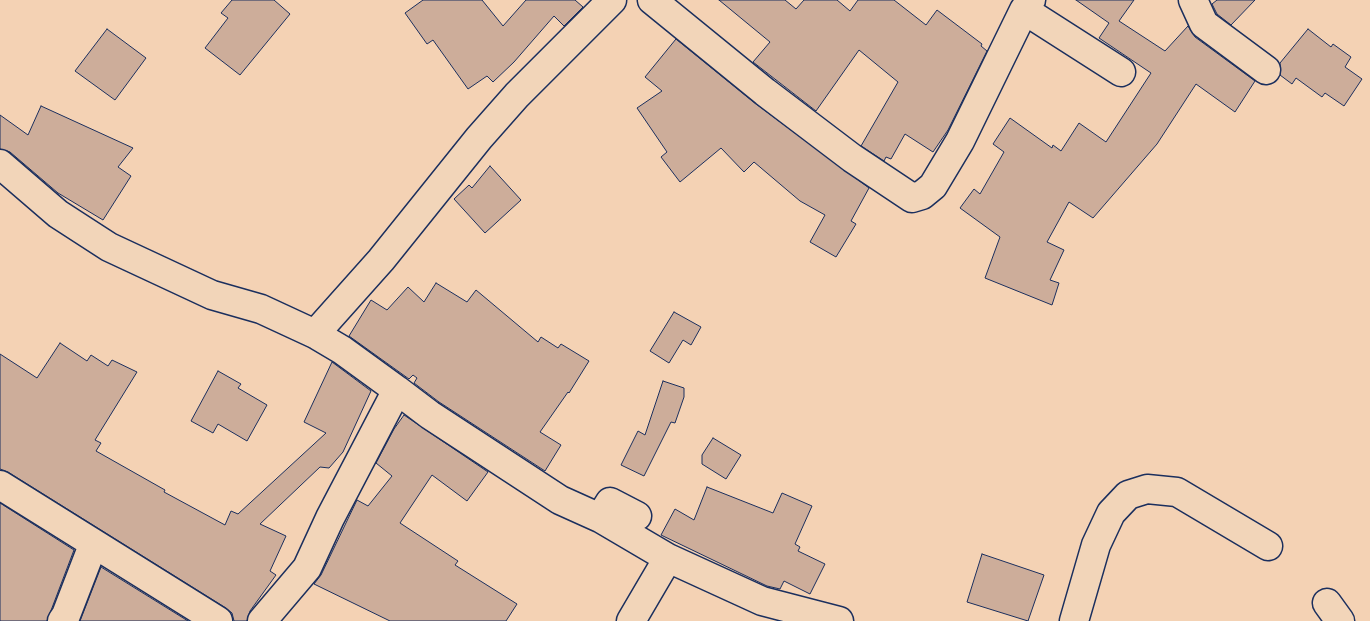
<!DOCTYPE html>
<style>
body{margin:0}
canvas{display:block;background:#f4d2b4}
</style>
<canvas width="1370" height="621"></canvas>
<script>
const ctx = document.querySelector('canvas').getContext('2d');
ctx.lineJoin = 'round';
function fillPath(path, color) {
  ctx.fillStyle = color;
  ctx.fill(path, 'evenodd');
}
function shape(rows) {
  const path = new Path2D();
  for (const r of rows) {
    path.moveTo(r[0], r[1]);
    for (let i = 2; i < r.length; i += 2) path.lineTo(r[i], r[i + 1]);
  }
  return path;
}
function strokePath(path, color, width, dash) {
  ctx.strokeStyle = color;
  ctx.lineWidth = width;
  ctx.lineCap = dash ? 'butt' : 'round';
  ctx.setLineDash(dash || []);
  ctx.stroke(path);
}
const building = shape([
 [232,0,274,0,290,14,240,75,205,48,228,18,221,13,232,0],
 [423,0,482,0,503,26,526,0,575,0,583,7,564,26,554,16,514,62,493,82,487,76,468,89,433,40,427,44,405,13,423,0],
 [719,0,785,0,796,9,804,0,837,0,850,11,858,0,894,0,926,25,937,10,982,44,981,46,987,51,948,130,933,152,905,134,891,159,886,157,884,161,861,146,898,82,859,50,816,111,753,62,770,42,719,0],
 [1076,0,1134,0,1119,21,1165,51,1188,26,1195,37,1255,81,1235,112,1196,84,1157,144,1093,218,1069,202,1047,242,1064,250,1050,280,1059,283,1052,305,985,278,1000,237,960,208,974,189,980,194,1004,152,993,144,1010,118,1052,148,1053,145,1061,151,1079,123,1106,142,1151,73,1099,38,1109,23,1076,0],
 [1217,0,1255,0,1231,25,1217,14,1212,4,1217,0],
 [107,29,146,58,115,100,75,71,107,29],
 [1308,29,1331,47,1333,44,1351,57,1345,67,1362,79,1344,106,1325,93,1322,97,1296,78,1292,84,1280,75,1280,63,1308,29],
 [676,39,756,104,869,188,851,221,856,224,836,257,810,242,825,215,800,201,754,162,744,172,721,148,680,182,661,157,667,152,637,108,662,91,645,77,676,39],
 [41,106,133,148,118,167,131,176,103,220,58,193,10,152,0,149,0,115,28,135,41,106],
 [490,166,521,200,485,233,454,199,469,185,472,188,490,166],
 [436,283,467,302,476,290,538,342,541,337,558,348,561,344,589,361,569,393,568,392,540,432,561,445,545,471,439,402,414,383,417,378,413,375,409,379,349,336,371,300,387,310,408,287,424,302,436,283],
 [674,312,701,327,691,345,683,340,669,363,650,351,674,312],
 [60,343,87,361,91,355,108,366,112,360,137,372,95,440,101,443,96,451,165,490,164,492,225,525,231,511,238,514,326,433,304,422,332,362,371,391,343,452,329,468,320,467,260,524,286,536,270,571,276,575,250,611,247,621,234,621,232,613,226,608,8,472,0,469,0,354,37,378,60,343],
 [218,371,241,384,238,388,267,405,247,441,218,424,213,433,191,421,218,371],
 [663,381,684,388,684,397,675,423,671,422,644,476,621,465,638,431,645,435,663,381],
 [404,415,488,472,467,501,432,475,400,523,458,561,455,565,517,604,506,621,390,621,314,584,321,575,357,500,368,506,392,476,376,463,394,429,404,415],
 [713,438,741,455,726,479,702,464,702,455,713,438],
 [707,487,773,513,782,493,812,506,795,544,800,547,798,551,825,564,810,594,784,581,780,589,767,586,661,535,675,509,694,520,707,487],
 [0,503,74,550,47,621,0,621,0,503],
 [982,554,1044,575,1028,621,967,602,982,554],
 [101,567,188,621,80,621,101,567]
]);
fillPath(building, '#cdad9a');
strokePath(building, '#1b2f5e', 1);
const minor = shape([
 [652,0,765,92,852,158,912,198,922,195,933,186,960,141,1024,10,1031,0],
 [1193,0,1204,24,1266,70],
 [1024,10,1121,72],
 [0,164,58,214,109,247,212,295,261,309,315,334,342,350,397,390,330,518,307,568,262,621],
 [315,334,381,260,479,138,517,95,612,0],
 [397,390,430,415,560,500,600,518,610,502,637,516],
 [0,485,218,621],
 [600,518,668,558,631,621],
 [668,558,762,601,839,621],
 [1327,603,1340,621],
 [62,621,66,615,93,545],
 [1074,621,1096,545,1111,513,1128,495,1147,489,1177,492,1268,546]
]);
strokePath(minor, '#1b2f5e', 31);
strokePath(minor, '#f2d5b9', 28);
</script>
